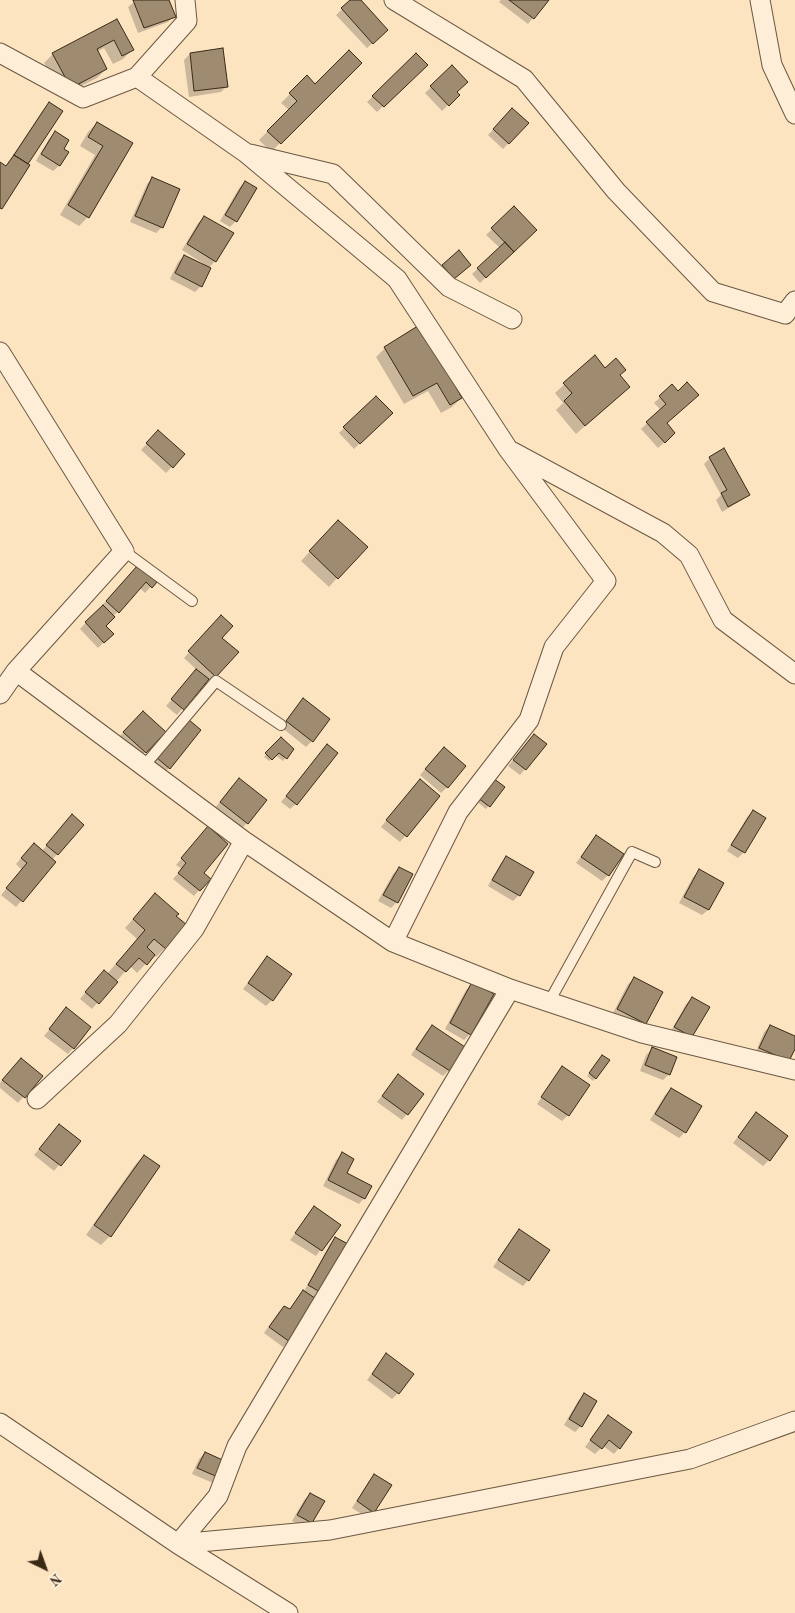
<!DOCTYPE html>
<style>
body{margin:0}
#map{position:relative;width:795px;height:1613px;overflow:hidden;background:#fde4c1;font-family:"Old Standard TT",serif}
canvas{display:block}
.north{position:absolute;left:20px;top:1543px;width:50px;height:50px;-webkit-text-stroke:4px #feedd7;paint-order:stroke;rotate:138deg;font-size:14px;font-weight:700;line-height:20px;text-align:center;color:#392a16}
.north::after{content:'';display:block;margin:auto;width:18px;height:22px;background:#392a16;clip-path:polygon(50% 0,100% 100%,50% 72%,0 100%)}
</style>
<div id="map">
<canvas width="795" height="1613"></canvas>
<div class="north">N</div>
</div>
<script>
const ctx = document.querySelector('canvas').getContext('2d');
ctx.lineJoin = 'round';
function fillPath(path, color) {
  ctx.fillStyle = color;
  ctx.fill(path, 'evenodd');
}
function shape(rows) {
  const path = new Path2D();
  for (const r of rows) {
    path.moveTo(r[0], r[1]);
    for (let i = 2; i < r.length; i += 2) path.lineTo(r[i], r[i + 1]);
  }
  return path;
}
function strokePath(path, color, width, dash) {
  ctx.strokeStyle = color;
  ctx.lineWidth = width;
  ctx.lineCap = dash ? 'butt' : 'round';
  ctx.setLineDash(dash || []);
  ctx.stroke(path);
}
fillPath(shape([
 [137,0,168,0,174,16,168,22,138,33,128,7],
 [352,0,360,0,381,36,367,48,336,15],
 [501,0,547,0,528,24,499,2],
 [117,21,132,50,123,59,113,64,104,48,97,52,106,69,97,78,62,96,44,63,53,54],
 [190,54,227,86,221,92,189,97,184,60],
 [416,54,426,65,377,112,367,102],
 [360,63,271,152,259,140,289,110,281,103,307,77,315,85],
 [452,67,456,92,458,95,442,111,425,93],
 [49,104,26,164,0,209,0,164,5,167,43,110],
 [512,110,527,123,503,149,488,135],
 [97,123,131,143,88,217,79,226,60,215,95,155,80,146,88,132],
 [55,133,62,149,67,152,59,166,53,171,36,161,49,139],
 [152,178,178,189,162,227,156,233,130,222,147,184],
 [245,182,255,188,236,221,230,227,220,221,239,188],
 [514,208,535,230,480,283,472,274,500,248,486,235],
 [204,217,215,261,209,268,201,286,195,292,170,279,178,262,184,256,203,265,204,264,182,250,198,223],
 [385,348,461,398,452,407,441,413,428,391,404,404,376,357],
 [594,357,605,370,619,376,629,387,576,434,556,410,563,403,555,393],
 [672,386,666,424,668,439,658,448,641,429,661,410,654,403],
 [376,397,391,413,354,449,339,433],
 [153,437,184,454,166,473,141,450],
 [710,458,748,495,742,500,722,512,716,500,721,495,704,464],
 [330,530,337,578,329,587,301,561],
 [132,573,155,582,145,593,140,588,104,626,112,634,98,648,80,629],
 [215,623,221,638,215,676,210,681,207,679,177,715,166,706,197,670,184,658],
 [303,700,312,741,306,747,281,727],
 [143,712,164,732,139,758,118,738],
 [183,727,169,768,164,773,152,764],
 [281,738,292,749,283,761,275,755,269,761,264,757],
 [529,741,525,769,520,775,508,766],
 [327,746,296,804,290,809,281,802],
 [438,754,447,787,441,793,420,775],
 [491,782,503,788,486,809,476,801],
 [233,785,247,823,241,829,215,808],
 [414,787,439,796,400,842,381,827],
 [753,811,764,818,744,852,738,858,727,851,747,817],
 [66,822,57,854,52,860,55,862,16,907,1,895,22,870,16,864,28,850,42,851],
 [202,834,202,873,209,879,194,896,173,879,182,869,176,865],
 [596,837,608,875,602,881,576,863],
 [507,858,519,895,513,901,488,886,501,863],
 [399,868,397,902,391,908,378,901,393,874],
 [699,871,722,883,708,910,702,915,679,903,693,877],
 [155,894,175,916,165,948,156,957,154,955,137,973,130,966,92,1009,80,999,98,977,107,974,137,939,125,928],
 [267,958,272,1000,266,1006,243,989],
 [634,979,645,1023,639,1029,612,1015,628,984],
 [472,984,470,1034,464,1040,445,1029,466,990],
 [692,998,691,1036,670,1033,686,1004],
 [61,1015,73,1048,68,1054,44,1036],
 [770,1026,795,1037,795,1046,783,1067,755,1054,764,1032],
 [432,1027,449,1070,443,1076,411,1055,426,1033],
 [652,1049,669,1074,663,1080,640,1071,646,1055],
 [600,1059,595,1078,593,1081,587,1076],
 [15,1065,41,1076,18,1103,0,1088,0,1083],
 [557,1074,568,1115,562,1121,537,1104],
 [398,1076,407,1114,402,1120,377,1102],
 [671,1089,685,1132,679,1138,650,1120,665,1095],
 [756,1114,769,1160,763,1166,733,1143],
 [54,1131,79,1141,54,1171,34,1155],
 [342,1154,345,1174,364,1198,359,1204,323,1186,336,1160],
 [144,1156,110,1236,101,1245,86,1235,135,1165],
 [314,1208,339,1225,316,1256,290,1240],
 [519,1231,528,1280,523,1286,493,1267,513,1237],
 [335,1238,319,1292,313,1298,289,1341,283,1347,264,1333,278,1313,284,1307,289,1310,303,1293,330,1244],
 [381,1361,398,1393,392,1399,367,1380],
 [584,1395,581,1426,575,1432,564,1425,578,1401],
 [608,1416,619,1448,614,1454,603,1446,595,1454,585,1447],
 [205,1453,226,1463,213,1483,192,1474,199,1459],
 [375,1475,373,1512,368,1518,352,1508,369,1481],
 [310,1494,311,1522,305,1528,292,1521,304,1500]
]), '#0003');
const building = shape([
 [133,0,169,0,176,17,144,28,133,0],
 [350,0,361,0,388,30,373,44,341,8,350,0],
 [509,0,549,0,534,19,509,0],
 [117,19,134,50,122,56,114,40,97,49,107,69,71,88,52,53,117,19],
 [223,48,228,87,194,91,190,53,223,48],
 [349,50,362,63,281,144,267,131,297,101,289,93,307,75,315,84,349,50],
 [416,53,428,65,384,107,372,96,416,53],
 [452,65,468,82,457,92,460,95,449,106,430,86,452,65],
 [49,102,63,111,28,164,14,155,49,102],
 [512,108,529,123,509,144,493,129,512,108],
 [97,122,133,143,89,218,68,205,103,146,88,137,97,122],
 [55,131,69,140,64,149,69,152,60,166,41,154,55,131],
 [14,155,30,165,2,209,0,208,0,162,6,166,14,155],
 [152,177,180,189,163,228,135,216,152,177],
 [245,181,257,188,237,222,225,215,245,181],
 [514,206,537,230,514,252,491,228,514,206],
 [204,216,234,233,216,262,187,244,204,216],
 [505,242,514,252,486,278,477,268,505,242],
 [459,250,471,265,454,279,442,265,459,250],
 [184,255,211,268,202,287,175,273,184,255],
 [421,324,462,398,450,405,437,383,413,396,384,347,421,324],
 [595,355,605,368,616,358,626,370,620,375,630,387,585,426,564,401,572,393,563,383,595,355],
 [687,382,699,395,667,423,675,433,665,443,646,422,666,404,659,396,672,384,678,391,687,382],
 [376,396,393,413,360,444,343,427,376,396],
 [158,430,185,454,173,468,146,443,158,430],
 [724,448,750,495,728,507,721,493,727,490,709,457,724,448],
 [338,520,368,547,338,579,309,551,338,520],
 [138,565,157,582,152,588,146,582,119,613,106,601,138,565],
 [103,605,115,617,106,626,114,634,104,643,85,622,103,605],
 [221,615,233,626,222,638,239,652,216,677,188,651,221,615],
 [196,669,209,679,184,710,171,699,196,669],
 [303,698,330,719,313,742,286,721,303,698],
 [143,711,166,732,146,753,123,732,143,711],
 [188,719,201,730,170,769,157,758,188,719],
 [534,734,547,744,526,770,513,760,534,734],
 [281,737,294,749,287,759,279,753,272,760,265,753,281,737],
 [327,744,338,753,297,805,286,796,327,744],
 [444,747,466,766,448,788,425,769,444,747],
 [239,778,267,800,248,824,220,802,239,778],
 [493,778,505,787,490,807,478,798,493,778],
 [420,779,440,796,407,837,386,820,420,779],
 [753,810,766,818,745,853,731,845,753,810],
 [72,814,84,825,58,855,46,845,72,814],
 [208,826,228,844,204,873,211,879,200,891,178,873,186,863,181,858,208,826],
 [596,835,624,854,609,876,581,857,596,835],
 [34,843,56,862,23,902,6,888,27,863,21,858,34,843],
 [506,856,534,872,520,896,492,880,506,856],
 [399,867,413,874,398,903,383,895,399,867],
 [699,869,724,883,709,910,684,897,699,869],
 [155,893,179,914,176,916,187,925,166,949,154,939,147,947,155,955,147,965,139,958,126,972,116,964,145,930,133,919,155,893],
 [267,956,292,974,273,1001,248,983,267,956],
 [104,970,118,982,99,1004,85,992,104,970],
 [634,977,663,992,646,1024,617,1009,634,977],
 [472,982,494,994,471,1035,450,1023,472,982],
 [692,997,710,1007,692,1037,674,1027,692,997],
 [66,1007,91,1027,74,1049,49,1029,66,1007],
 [432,1025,465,1047,450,1071,416,1049,432,1025],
 [770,1025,795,1036,795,1049,789,1061,759,1048,770,1025],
 [652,1047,677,1057,670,1075,645,1065,652,1047],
 [602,1055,610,1060,596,1079,589,1073,602,1055],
 [21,1058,43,1076,25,1098,2,1080,21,1058],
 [562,1066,590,1085,569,1116,541,1097,562,1066],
 [398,1074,424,1094,408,1115,382,1096,398,1074],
 [671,1088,702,1106,686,1133,655,1114,671,1088],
 [756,1112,788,1136,770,1161,738,1137,756,1112],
 [59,1124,81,1141,61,1166,39,1149,59,1124],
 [342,1152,354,1159,347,1173,372,1186,365,1199,328,1180,342,1152],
 [144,1155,160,1166,111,1237,94,1225,144,1155],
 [314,1206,341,1225,322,1251,295,1233,314,1206],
 [519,1229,550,1250,529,1281,498,1260,519,1229],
 [335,1237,348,1244,320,1292,308,1285,335,1237],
 [303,1290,319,1301,290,1342,269,1327,284,1306,290,1309,303,1290],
 [386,1353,414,1374,399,1394,372,1374,386,1353],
 [584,1393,597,1401,582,1427,569,1419,584,1393],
 [608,1415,632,1432,620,1449,609,1440,602,1449,590,1440,608,1415],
 [205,1452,227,1462,220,1478,197,1468,205,1452],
 [374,1474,392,1485,374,1513,357,1501,374,1474],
 [310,1493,325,1501,312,1523,297,1515,310,1493]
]);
fillPath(building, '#9f8b6f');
strokePath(building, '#392a16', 1);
const service = shape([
 [124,551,192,601],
 [144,766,216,681,281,725],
 [549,1002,632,852,655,862]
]);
const minor = shape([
 [394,0,524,79,616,191,713,292,785,314,795,301],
 [760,0,772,65,795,114],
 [0,53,83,98,137,77,187,21,185,0],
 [137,77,246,153,397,279,508,449,606,581,554,647,529,720,458,812,393,942],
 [250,154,333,174,449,287,512,319],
 [0,352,124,551,16,671],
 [513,452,663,533,689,555,723,620,795,674],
 [0,694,16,671,244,841,393,942,510,989,642,1033,795,1070],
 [37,1099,118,1024,194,929,244,841],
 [0,1423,178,1544,288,1613],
 [178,1544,218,1496,237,1446,510,989],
 [178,1544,330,1530,690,1459,795,1421]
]);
strokePath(service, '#6a5841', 12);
strokePath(minor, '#6a5841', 21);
strokePath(service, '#feedd7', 10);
strokePath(minor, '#feedd7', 19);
</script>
